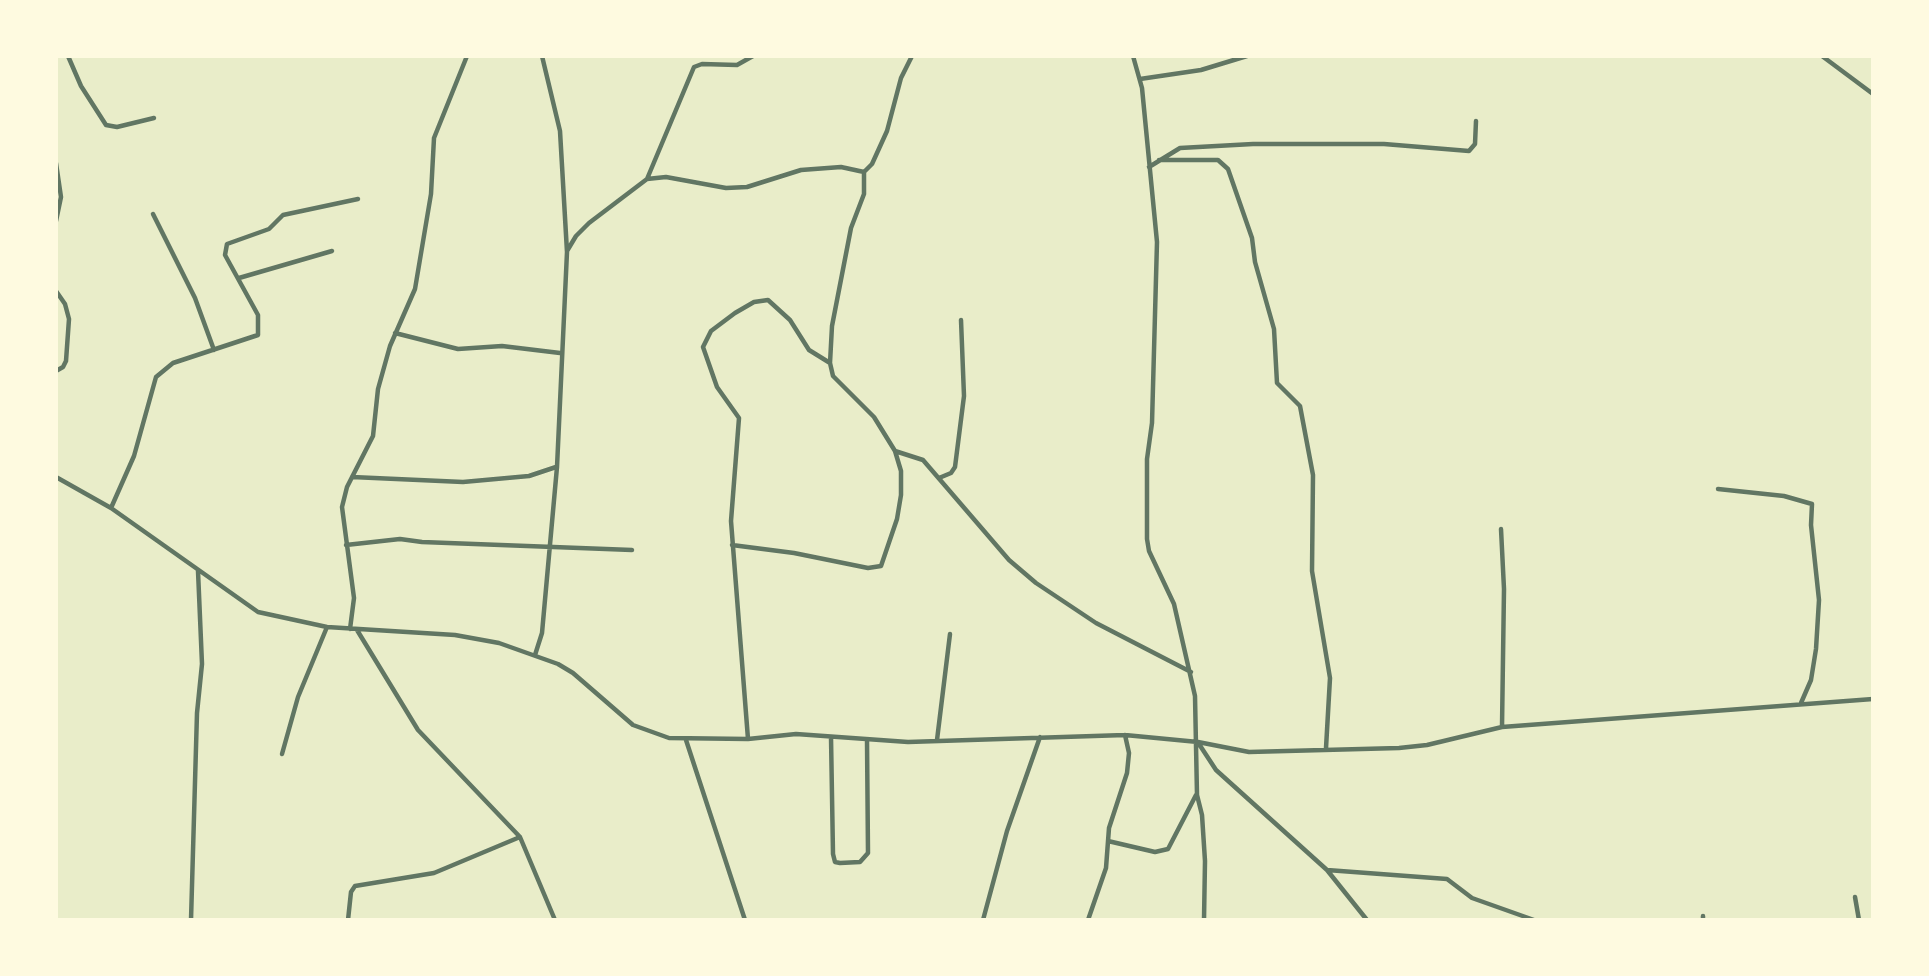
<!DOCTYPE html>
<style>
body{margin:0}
#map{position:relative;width:1929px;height:976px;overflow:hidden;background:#e9edc9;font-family:Roboto,sans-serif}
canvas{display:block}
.frame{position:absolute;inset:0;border:58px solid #fefae0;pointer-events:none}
</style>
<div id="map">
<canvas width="1929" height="976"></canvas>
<div class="frame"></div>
</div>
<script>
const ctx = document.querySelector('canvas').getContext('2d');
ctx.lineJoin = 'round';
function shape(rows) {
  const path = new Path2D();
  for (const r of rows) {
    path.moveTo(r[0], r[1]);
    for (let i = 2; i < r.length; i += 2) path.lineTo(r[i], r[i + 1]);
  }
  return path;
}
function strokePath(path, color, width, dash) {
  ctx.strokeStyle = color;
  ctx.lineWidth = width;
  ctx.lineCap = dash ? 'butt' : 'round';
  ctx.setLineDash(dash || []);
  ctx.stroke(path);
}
strokePath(shape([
 [68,56,81,86,106,125,117,127,154,118],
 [912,56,901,78,887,131,872,164,864,172,864,194,851,228,832,326,830,363,833,376,874,417,895,451,923,460,1009,560,1036,583,1096,623,1191,672],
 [1133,56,1142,88,1157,242,1152,423,1147,459,1147,539,1149,551,1174,604,1195,696,1197,795,1202,815,1205,861,1204,920],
 [1822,56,1873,94],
 [1140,79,1201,70,1247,56],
 [1159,160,1218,160,1228,169,1252,238,1255,262,1274,329,1277,383,1300,406,1313,475,1312,571,1330,678,1326,748],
 [56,163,61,197,56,221],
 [1149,167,1180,148,1253,144,1384,144,1469,151,1475,144,1476,121],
 [647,179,694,67,702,64,737,65,753,56],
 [153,214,195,298,214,350],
 [567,251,576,236,589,223,647,179,666,177,726,188,747,187,801,170,841,167,864,172],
 [239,278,332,251],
 [56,291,65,304,69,319,66,361,63,367,56,371],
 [395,333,458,349,502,346,560,353],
 [56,477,111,508,258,612,327,627,455,635,499,643,558,664,573,673,633,725,669,738,748,739,796,734,908,742,1125,735,1198,742,1249,752,1399,748,1427,745,1502,727,1873,699],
 [352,477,463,482,529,476,556,467],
 [939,478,951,473,955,467,964,396,961,320],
 [1718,489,1784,496,1812,504,1811,525,1819,600,1816,649,1811,680,1801,703],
 [111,508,134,456,156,377,173,363,258,335,258,315,225,255,227,244,269,229,283,215,358,199],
 [1501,529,1504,589,1502,727],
 [346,545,400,539,422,542,632,550],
 [732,545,794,553,868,568,881,566,897,519,901,495,901,471,895,451],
 [350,629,354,598,342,507,347,487,373,436,378,389,390,346,415,289,431,194,434,138,467,56],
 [357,630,418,730,520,837,555,920],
 [535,655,542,633,557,467,567,252,560,131,542,56],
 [831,737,833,854,835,862,840,863,860,862,868,853,867,740],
 [748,739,731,521,739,418,717,387,703,347,711,331,735,313,754,302,768,300,790,320,809,350,830,363],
 [686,740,745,920],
 [937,740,950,634],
 [1199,744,1216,770,1327,870,1367,920],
 [282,754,298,697,327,627],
 [1108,841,1155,852,1168,849,1196,795],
 [1327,870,1447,879,1472,898,1534,920],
 [1855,897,1859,920],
 [191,920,197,713,202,664,198,571],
 [348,920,351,892,355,886,434,873,520,837],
 [983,920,1007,831,1040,737],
 [1088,920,1106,868,1109,828,1127,773,1129,753,1125,735],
 [1703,920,1703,916]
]), '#617663', 4.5);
</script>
